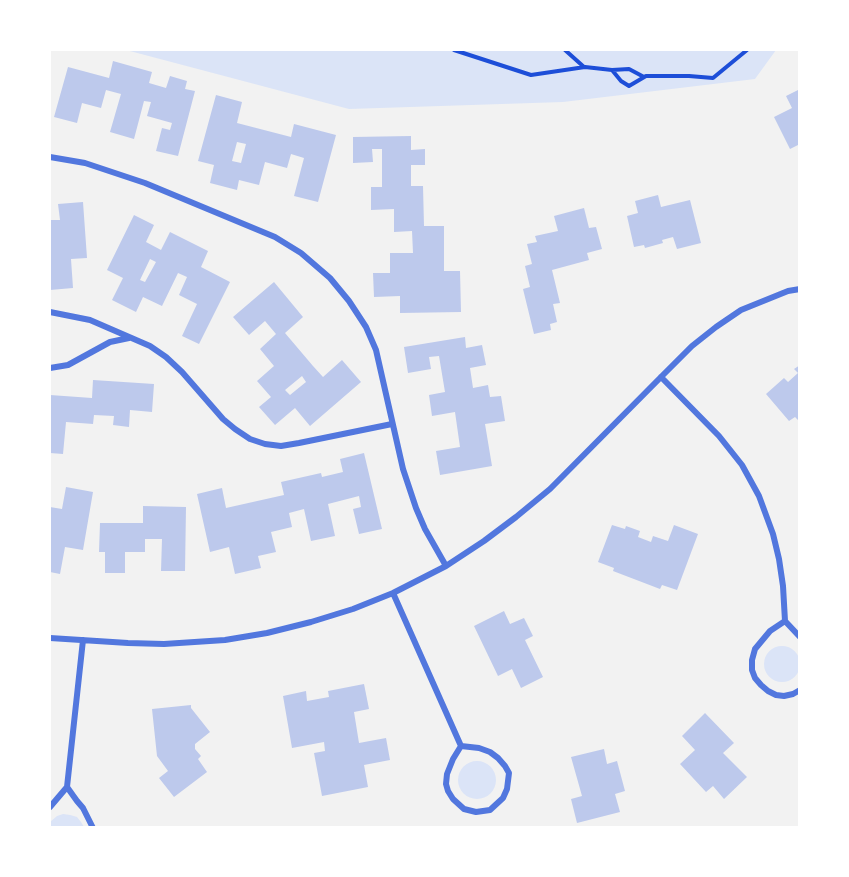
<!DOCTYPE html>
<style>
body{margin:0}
#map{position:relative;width:849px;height:877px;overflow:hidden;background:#f2f2f2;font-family:"Asap Condensed",sans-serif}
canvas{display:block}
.frame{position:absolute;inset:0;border:51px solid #fff;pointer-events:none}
</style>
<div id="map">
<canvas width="849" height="877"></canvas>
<div class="frame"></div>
</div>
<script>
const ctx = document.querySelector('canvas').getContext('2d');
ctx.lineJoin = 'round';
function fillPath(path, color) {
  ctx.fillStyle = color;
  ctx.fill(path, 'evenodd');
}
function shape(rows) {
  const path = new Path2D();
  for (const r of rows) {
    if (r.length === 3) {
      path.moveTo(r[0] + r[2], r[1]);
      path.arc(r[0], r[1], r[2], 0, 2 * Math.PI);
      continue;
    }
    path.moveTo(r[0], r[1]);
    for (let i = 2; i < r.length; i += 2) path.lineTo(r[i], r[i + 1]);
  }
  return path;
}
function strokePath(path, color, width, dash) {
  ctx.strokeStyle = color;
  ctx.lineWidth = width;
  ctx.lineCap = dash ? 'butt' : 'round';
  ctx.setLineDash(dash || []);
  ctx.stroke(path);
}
fillPath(shape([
 [126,50,776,50,755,79,563,102,349,109],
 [782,664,18],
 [477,780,19],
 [63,814,70,815,77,817,81,822,84,827,50,827,50,822,57,816]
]), '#dbe4f7');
fillPath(shape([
 [113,61,152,72,149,83,166,88,170,76,187,81,185,89,195,91,178,156,156,151,162,128,170,130,172,123,147,116,151,102,144,101,134,139,110,132,121,94,106,90,101,108,82,103,77,123,54,117,68,67,109,78],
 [800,89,800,144,790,149,774,117,792,108,786,96],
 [216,95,242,102,237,123,291,137,294,124,336,135,318,202,294,196,304,158,291,154,287,168,265,162,259,185,239,180,237,190,210,183,214,165,198,161],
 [237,142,246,144,241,163,232,161],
 [411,136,411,150,425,149,425,165,411,165,411,186,423,186,424,226,444,226,444,271,460,271,461,312,400,313,400,296,374,297,373,273,390,273,390,253,413,253,412,231,394,232,394,209,371,210,371,187,382,187,382,149,372,149,373,162,353,163,353,137],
 [658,195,661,207,690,200,701,243,677,249,673,237,662,240,663,243,645,248,644,245,634,247,627,216,638,213,635,201],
 [83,202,87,258,71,259,73,288,50,290,50,220,60,220,58,204],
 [584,208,589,228,596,227,602,249,587,253,589,260,552,270,560,303,553,304,557,322,550,324,551,330,534,334,523,289,530,287,525,266,532,264,527,244,537,242,535,236,558,231,554,216],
 [134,215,154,225,146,242,161,250,170,232,208,251,201,267,230,282,199,344,182,336,197,304,179,295,187,277,178,273,162,306,143,297,136,312,112,300,123,278,107,270],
 [150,259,156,262,145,282,140,280],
 [274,282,303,317,285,333,313,366,323,377,342,360,361,382,310,426,295,408,275,425,259,407,271,397,257,381,274,366,260,349,276,334,265,321,249,335,233,317],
 [302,376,306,382,290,395,285,390],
 [465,337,466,348,482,345,486,365,470,368,473,388,488,385,490,397,501,396,505,421,485,424,492,466,440,475,436,451,460,447,455,412,432,416,429,395,445,392,439,356,429,357,431,369,408,373,404,347],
 [800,365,800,422,795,417,789,421,766,394,784,378,788,382,798,373,794,369],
 [93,380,154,384,152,412,130,410,129,427,113,425,114,416,94,415,93,424,66,422,63,454,50,453,50,395,92,398],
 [364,453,382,529,359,534,353,509,361,507,359,496,328,504,335,536,311,541,304,509,289,513,292,527,271,532,276,552,258,556,261,568,235,574,229,547,210,552,197,494,222,488,226,508,284,495,281,482,321,473,322,477,343,472,340,459],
 [66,487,93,492,83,550,65,547,60,574,50,572,50,507,62,509],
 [143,506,186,507,185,571,161,571,162,539,145,539,145,552,125,552,125,573,105,573,105,552,99,552,100,523,143,523],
 [612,525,625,529,626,526,640,531,638,537,651,542,653,536,668,541,674,525,698,534,677,590,662,585,660,589,613,571,614,568,598,562],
 [504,611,510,624,524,618,533,636,525,640,543,677,521,688,512,669,498,676,474,626],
 [364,684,369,709,354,712,359,743,386,738,390,760,364,765,368,787,322,796,314,753,325,751,324,742,292,748,283,696,306,691,307,701,329,697,328,691],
 [191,705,191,708,210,732,195,744,195,749,201,756,198,759,207,772,174,797,159,778,168,771,157,756,152,709],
 [705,713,734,743,723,753,747,777,724,799,713,786,706,792,680,764,695,750,682,736],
 [604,749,607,764,617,761,625,791,615,794,620,812,577,823,571,799,582,796,571,757]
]), '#bdc9ec');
strokePath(shape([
 [454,50,531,75,585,67,612,70,621,81,629,86,646,76,689,76,713,78,747,50],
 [565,50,584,67],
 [612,70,629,69,644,77]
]), '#1d4ed8', 4);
strokePath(shape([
 [50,157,85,163,145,183,275,237,301,253,330,278,349,301,366,327,376,350,403,469,416,508,425,529,446,566],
 [50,312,90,320,150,346,166,357,182,372,223,419,235,429,250,439,265,444,281,446,299,443,392,424],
 [50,368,68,365,110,342,129,338],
 [661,377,719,436,742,465,759,496,773,534,779,559,783,586,785,621,800,637],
 [393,593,461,746,453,759,447,774,446,784,448,791,453,799,464,809,476,812,490,810,503,798,507,789,509,773,505,766,498,758,490,752,479,748,461,746],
 [785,621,770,631,755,649,752,660,752,670,755,678,761,685,768,691,776,695,784,696,793,694,800,690],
 [50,638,128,643,164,644,225,640,267,633,311,622,353,609,393,593,446,566,484,541,516,517,550,489,661,377,692,346,716,327,741,310,788,291,800,289],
 [67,787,77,801,83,808,93,828],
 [50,807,67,787,83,640]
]), '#5277de', 6);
</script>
